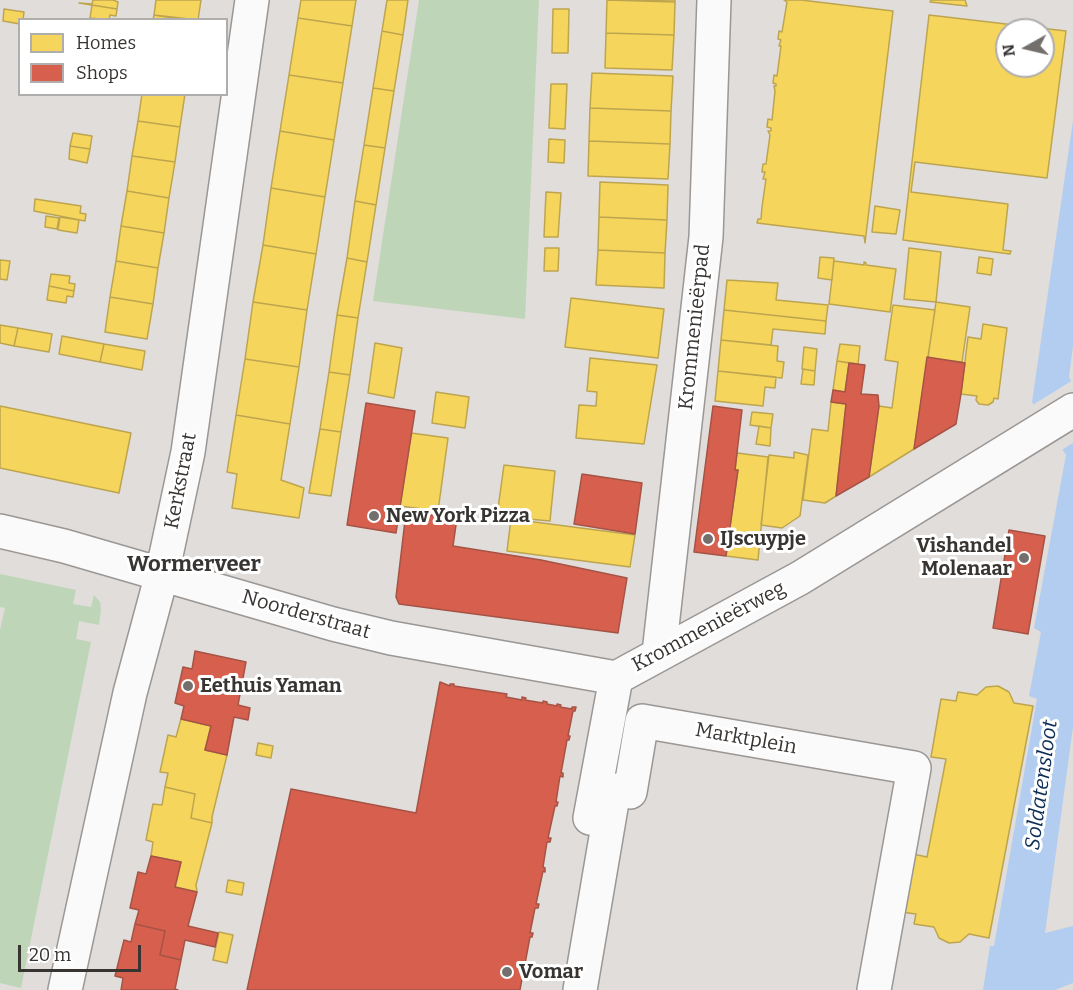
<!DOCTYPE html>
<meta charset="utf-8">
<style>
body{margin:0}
#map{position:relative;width:1073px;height:990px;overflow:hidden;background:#e0dddb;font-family:Bitter,serif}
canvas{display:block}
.legend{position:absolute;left:18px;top:18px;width:210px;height:78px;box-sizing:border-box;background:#fff;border:2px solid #afaead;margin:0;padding:8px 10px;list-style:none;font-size:18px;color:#373432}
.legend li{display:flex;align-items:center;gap:12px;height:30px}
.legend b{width:30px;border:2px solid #afaead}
.north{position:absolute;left:995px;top:18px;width:60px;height:60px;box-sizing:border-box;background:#fff;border:2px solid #afaead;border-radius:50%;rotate:262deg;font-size:16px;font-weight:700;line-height:24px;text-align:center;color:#373432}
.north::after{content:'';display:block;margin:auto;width:21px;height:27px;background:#726f6d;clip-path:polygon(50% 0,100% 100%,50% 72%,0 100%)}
.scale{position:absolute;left:18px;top:945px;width:123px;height:27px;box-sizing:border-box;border:3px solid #373432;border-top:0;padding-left:8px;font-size:18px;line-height:21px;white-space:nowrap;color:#373432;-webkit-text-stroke:4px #fff;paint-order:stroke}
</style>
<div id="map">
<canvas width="1073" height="990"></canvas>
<ul class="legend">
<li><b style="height:16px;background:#f6d55c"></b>Homes</li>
<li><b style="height:16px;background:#d6604d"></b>Shops</li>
</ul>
<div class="north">N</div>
<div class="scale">20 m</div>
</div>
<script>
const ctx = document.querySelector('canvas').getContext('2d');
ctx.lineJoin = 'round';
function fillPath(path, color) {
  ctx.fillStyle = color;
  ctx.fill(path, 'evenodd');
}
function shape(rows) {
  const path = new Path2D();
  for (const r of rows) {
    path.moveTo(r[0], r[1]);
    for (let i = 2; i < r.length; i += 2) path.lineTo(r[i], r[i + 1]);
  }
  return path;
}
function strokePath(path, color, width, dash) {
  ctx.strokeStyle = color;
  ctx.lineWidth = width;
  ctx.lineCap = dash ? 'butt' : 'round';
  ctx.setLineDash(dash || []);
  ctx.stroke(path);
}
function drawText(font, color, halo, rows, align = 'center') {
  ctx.font = font + ' Bitter,serif';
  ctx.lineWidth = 6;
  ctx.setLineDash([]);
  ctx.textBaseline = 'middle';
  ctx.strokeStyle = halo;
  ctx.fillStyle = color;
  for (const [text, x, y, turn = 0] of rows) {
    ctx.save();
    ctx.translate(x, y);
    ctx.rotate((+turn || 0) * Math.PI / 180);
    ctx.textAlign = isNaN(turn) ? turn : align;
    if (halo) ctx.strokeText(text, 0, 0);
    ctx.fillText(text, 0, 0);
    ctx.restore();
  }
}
fillPath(shape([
 [419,0,539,0,525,319,373,301],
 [0,574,76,590,73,604,91,607,94,595,100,602,101,609,99,625,79,621,76,639,91,642,21,988,0,983,0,630,5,608,0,607]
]), '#bfd5b8');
fillPath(shape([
 [1073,121,1073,346,1069,377,1073,384,1073,727,1045,933,1073,926,1073,983,1055,990,983,990,990,946,994,946,1037,699,1029,696,1041,632,1034,628,1066,455,1032,402]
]), '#b2cdef');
fillPath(shape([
 [1073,380,1073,443,1060,451,1031,406]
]), '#e0dddb');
const homes = shape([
 [93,0,113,0,118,2,117,9,79,3,92,4,93,0],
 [156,0,201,0,198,20,154,15,156,0],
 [301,0,356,0,352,26,298,18,301,0],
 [387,0,408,0,403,35,382,31,387,0],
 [607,0,675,2,674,35,606,33,607,0],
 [621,0,675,0,675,2,621,0],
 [784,0,801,0,893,11,865,243,864,236,757,223,758,219,761,219,762,207,766,179,763,179,765,172,762,172,763,164,766,164,770,135,768,131,771,131,771,128,767,127,768,119,772,120,775,91,774,86,776,86,776,84,773,83,774,75,777,76,781,46,779,46,781,40,778,39,779,31,782,32,787,2,784,0],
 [931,0,965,0,967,6,930,2,931,0],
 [92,5,117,9,116,16,110,15,109,20,90,18,92,5],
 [4,9,24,12,23,20,20,20,20,24,3,21,4,9],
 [553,9,569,9,568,53,552,53,553,9],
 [154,15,185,20,153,20,154,15],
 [929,15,1066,31,1047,178,915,162,911,192,1008,204,1003,250,1011,251,1010,254,903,240,929,15],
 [1007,30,1043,30,1043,66,1007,66,1007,30],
 [298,18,352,26,343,83,289,75,298,18],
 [382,31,403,35,394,91,373,88,382,31],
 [606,33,674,35,672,70,605,68,606,33],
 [592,73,673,76,671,111,590,108,592,73],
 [289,75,343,83,334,140,280,131,289,75],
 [551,84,567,84,565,129,549,128,551,84],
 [373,88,394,91,385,148,364,145,373,88],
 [142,94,185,94,180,127,138,121,142,94],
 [590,108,671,111,670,144,589,141,590,108],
 [138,121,180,127,175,162,132,156,138,121],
 [280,131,334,140,325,197,271,188,280,131],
 [73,133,92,136,90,149,70,146,73,133],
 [549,139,565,140,564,163,548,162,549,139],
 [589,141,670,144,668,179,588,176,589,141],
 [364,145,385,148,376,205,355,201,364,145],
 [70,146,90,149,87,163,69,159,70,146],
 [132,156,175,162,169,198,127,191,132,156],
 [600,182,668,185,667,220,599,217,600,182],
 [271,188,325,197,316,254,263,245,271,188],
 [127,191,169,198,164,233,121,226,127,191],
 [546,192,561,193,558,237,544,237,546,192],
 [35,199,81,206,80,213,86,214,85,221,34,211,35,199],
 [355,201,376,205,367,262,347,258,355,201],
 [875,206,900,210,896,234,872,232,875,206],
 [46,216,59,218,57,229,45,227,46,216],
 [60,217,79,220,77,233,58,230,60,217],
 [599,217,667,220,665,253,598,250,599,217],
 [121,226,164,233,158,268,116,261,121,226],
 [263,245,316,254,307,310,253,302,263,245],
 [545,248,559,248,558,271,544,271,545,248],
 [909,248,941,252,936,302,904,299,909,248],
 [598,250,665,253,664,288,596,285,598,250],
 [820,257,834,258,832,280,818,278,820,257],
 [979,257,993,259,991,275,977,273,979,257],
 [347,258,367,262,358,318,337,315,347,258],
 [0,260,10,261,7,280,0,279,0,260],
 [116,261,158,268,153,304,110,297,116,261],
 [834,261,864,265,864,262,866,263,866,265,896,269,890,312,829,304,834,261],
 [51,274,70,276,69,283,75,284,74,291,49,286,51,274],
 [727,280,778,283,776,300,828,305,826,321,724,310,727,280],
 [49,286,74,291,73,297,67,296,66,303,47,300,49,286],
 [110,297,153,304,147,339,105,332,110,297],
 [571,298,664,309,658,358,565,347,571,298],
 [253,302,307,310,299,367,245,359,253,302],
 [936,302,970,307,962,362,928,358,936,302],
 [893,305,935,310,914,449,869,477,879,406,892,408,898,362,885,360,893,305],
 [724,310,826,321,825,334,773,329,771,345,721,340,724,310],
 [337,315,358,318,350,375,329,372,337,315],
 [983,324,1007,328,998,399,994,398,993,402,988,405,979,404,976,400,977,396,961,394,968,337,981,339,983,324],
 [0,325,18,328,14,346,0,343,0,325],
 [18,328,52,334,49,352,14,346,18,328],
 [62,336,104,344,100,362,59,354,62,336],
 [721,340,778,346,777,361,784,362,782,378,718,371,721,340],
 [375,343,402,348,394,398,368,393,375,343],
 [104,344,145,351,142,370,100,362,104,344],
 [840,344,860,346,858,364,837,361,840,344],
 [804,347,817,349,815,371,802,369,804,347],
 [590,358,657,365,644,444,576,438,579,405,596,406,597,392,587,391,590,358],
 [245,359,299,367,290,424,236,415,245,359],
 [837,361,849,363,845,392,833,390,837,361],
 [803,369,815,371,814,385,801,384,803,369],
 [718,371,776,377,775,388,765,387,763,406,715,401,718,371],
 [329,372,350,375,341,432,320,429,329,372],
 [436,392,469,397,465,428,432,423,436,392],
 [831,402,846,404,836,496,825,503,803,500,812,429,828,431,831,402],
 [0,406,131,433,119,493,0,468,0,406],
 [752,412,773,414,771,428,750,425,752,412],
 [236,415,290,424,281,480,304,488,299,518,232,508,237,474,227,472,236,415],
 [759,426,771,428,770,446,756,444,759,426],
 [320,429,341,432,331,496,309,493,320,429],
 [411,433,448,438,438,511,400,506,411,433],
 [794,452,808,455,800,516,782,528,761,525,769,455,794,458,794,452],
 [737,453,768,457,758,560,726,556,738,470,735,470,737,453],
 [504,465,555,471,550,521,497,516,504,465],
 [511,519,635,535,630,567,507,551,511,519],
 [998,686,1009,692,1014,703,1033,706,989,938,969,934,960,942,949,943,939,938,934,927,914,924,916,914,901,912,913,854,927,857,946,759,931,757,941,699,956,701,958,692,977,695,986,687,998,686],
 [181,719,211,726,205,750,227,755,212,817,212,823,191,818,195,794,165,787,168,773,160,772,168,735,176,737,181,719],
 [258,743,273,746,271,758,256,755,258,743],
 [165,787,195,794,191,818,212,823,196,885,197,892,175,887,181,862,151,856,153,842,146,840,153,804,162,805,165,787],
 [228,880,244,883,242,895,226,892,228,880],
 [219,932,233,935,227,963,213,960,219,932]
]);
fillPath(homes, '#f6d55c');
strokePath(homes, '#bda54f', 1.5);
const shops = shape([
 [927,357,965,363,961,394,956,424,914,449,927,357],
 [849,363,865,365,861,394,878,395,879,406,869,477,836,496,846,404,831,402,833,390,845,392,849,363],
 [366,403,415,411,396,533,347,525,366,403],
 [713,406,742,410,735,470,738,470,726,556,694,552,713,406],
 [582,474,642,483,635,534,574,524,582,474],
 [406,512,457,518,453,546,541,560,627,578,618,633,399,604,396,597,406,512],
 [1009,530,1045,536,1028,634,993,628,1009,530],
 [195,651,246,662,238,705,250,708,248,720,234,717,227,755,205,750,211,726,181,719,184,706,175,703,183,667,192,669,195,651],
 [440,682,450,686,450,684,454,684,454,686,507,694,506,697,522,700,522,697,526,698,525,700,543,703,543,701,547,702,547,704,557,706,557,704,561,705,560,707,572,709,572,707,576,707,575,711,573,711,568,736,570,736,569,740,567,740,561,773,563,773,563,777,560,776,556,802,558,802,557,806,555,806,548,838,551,838,550,842,547,842,543,867,545,868,545,872,543,871,536,904,539,904,538,908,535,908,530,933,533,933,532,937,530,937,524,969,526,969,526,973,523,973,520,990,247,990,291,789,416,813,440,682],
 [151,856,181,862,175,887,197,892,188,926,218,933,215,947,185,940,181,960,160,955,165,931,135,924,139,910,130,908,138,872,146,874,151,856],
 [135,924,165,931,160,955,181,960,175,989,178,990,121,990,123,978,115,976,124,940,131,942,135,924]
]);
fillPath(shops, '#d6604d');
strokePath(shops, '#a65345', 1.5);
const street = shape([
 [0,531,64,546,333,624,391,638,616,678],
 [659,653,706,237,714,0],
 [616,678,800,578,1073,410],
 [590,818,616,678],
 [580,990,614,790,630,792,642,721,914,768,874,990]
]);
const secondary = shape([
 [65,990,130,693,162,574,188,452,252,0]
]);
strokePath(street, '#9a9795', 36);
strokePath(secondary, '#9a9795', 36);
strokePath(street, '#fafafa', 33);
strokePath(secondary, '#fafafa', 33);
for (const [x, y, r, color] of [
 [374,516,6,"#726f6d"],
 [708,539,6,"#726f6d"],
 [1024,558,6,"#726f6d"],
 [188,686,6,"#726f6d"],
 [507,972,6,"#726f6d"]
]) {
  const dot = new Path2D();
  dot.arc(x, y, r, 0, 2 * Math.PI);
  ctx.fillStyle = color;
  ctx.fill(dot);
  strokePath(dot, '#fff', 2);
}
drawText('20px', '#373432', '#fff', [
 ["Krommenieërpad",695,327,-84],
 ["Kerkstraat",181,481,-79],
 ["Noorderstraat",306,615,16],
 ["Krommenieërweg",709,627,-28],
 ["Marktplein",746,739,10]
]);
drawText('bold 20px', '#373432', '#fff', [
 ["New York Pizza",386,516],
 ["IJscuypje",720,539],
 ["Vishandel",1012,546,"right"],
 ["Molenaar",1012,569,"right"],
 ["Eethuis Yaman",200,686],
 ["Vomar",519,972]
], 'left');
drawText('italic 21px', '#0c2e55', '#fff', [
 ["Soldatensloot",1042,785,-82]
]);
drawText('bold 22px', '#373432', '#fff', [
 ["Wormerveer",194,565]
]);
</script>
